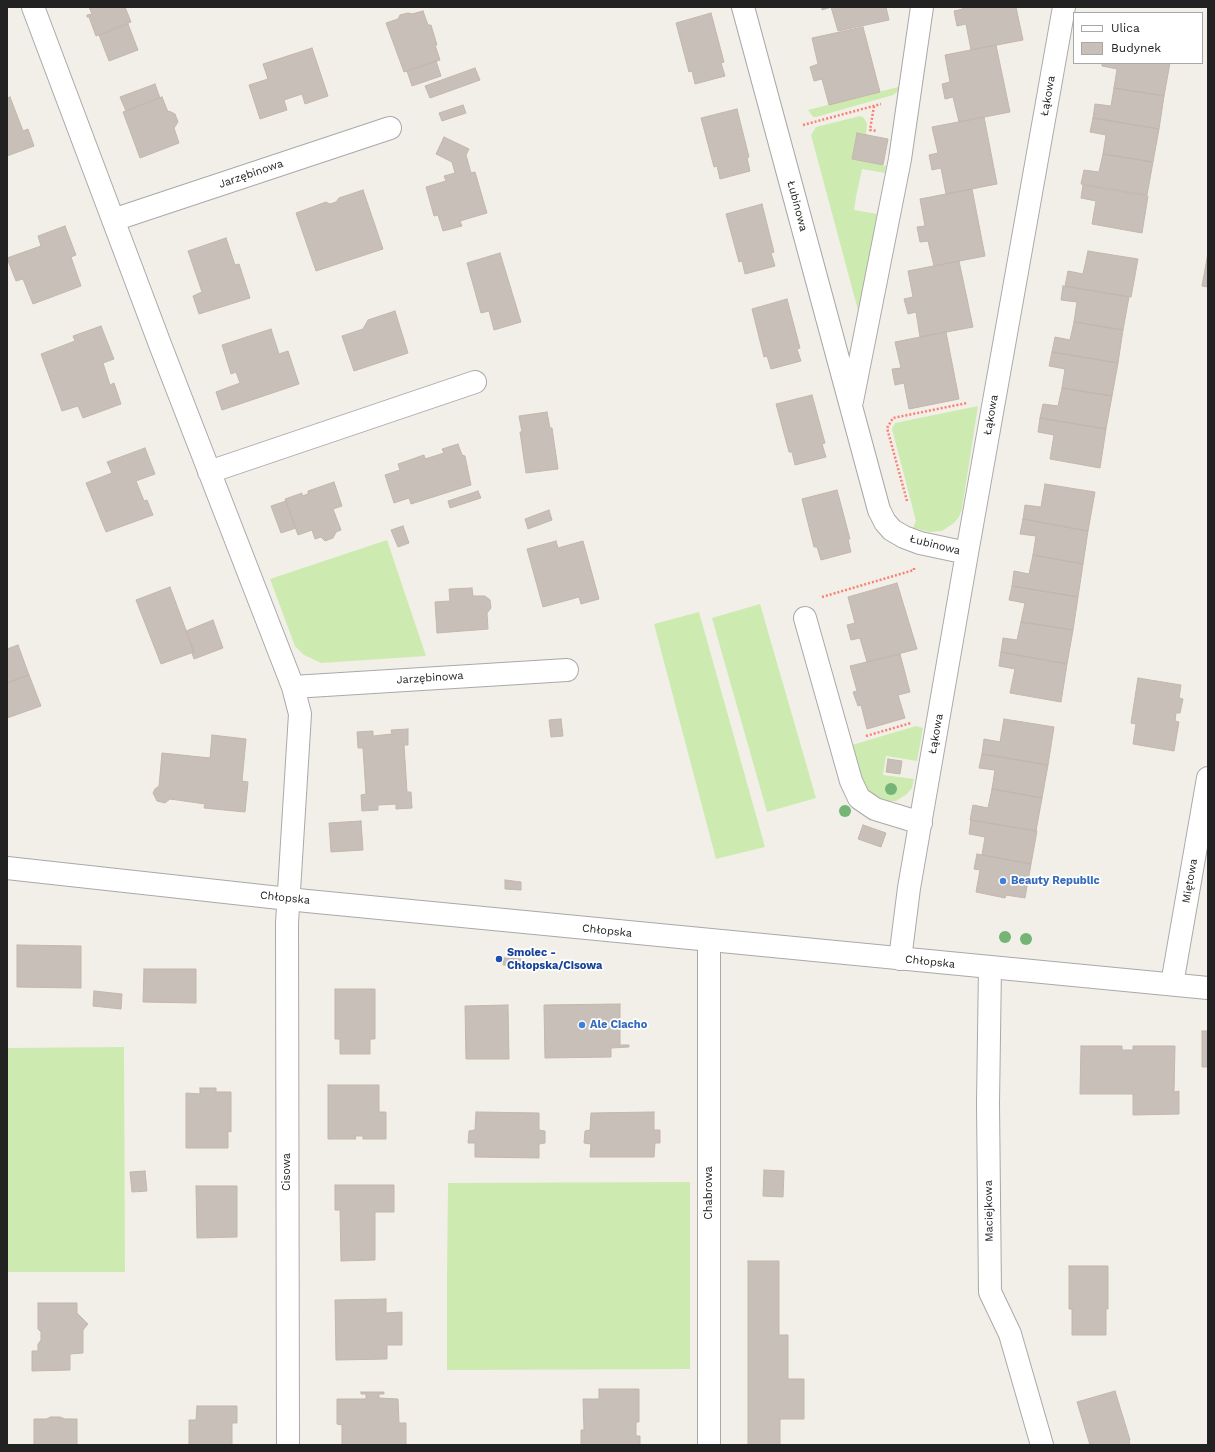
<!DOCTYPE html>
<meta charset="utf-8">
<style>
body{margin:0}
#map{position:relative;width:1215px;height:1452px;overflow:hidden;background:#f2efe9;font-family:"Work Sans",sans-serif}
canvas{display:block}
.frame{position:absolute;inset:0;border:8px solid #222;pointer-events:none}
.legend{position:absolute;left:1073px;top:12px;width:130px;height:52px;box-sizing:border-box;background:#fff;border:1px solid #a7a7a7;margin:0;padding:5px 7px;list-style:none;font-size:12px;color:#222}
.legend li{display:flex;align-items:center;gap:8px;height:20px}
.legend b{width:20px;border:1px solid #a7a7a7}
</style>
<div id="map">
<canvas width="1215" height="1452"></canvas>
<div class="frame"></div>
<ul class="legend">
<li><b style="height:5px;background:#fff"></b>Ulica</li>
<li><b style="height:11px;background:#c7bfb8"></b>Budynek</li>
</ul>
</div>
<script>
const ctx = document.querySelector('canvas').getContext('2d');
ctx.lineJoin = 'round';
function fillPath(path, color) {
  ctx.fillStyle = color;
  ctx.fill(path, 'evenodd');
}
function shape(rows) {
  const path = new Path2D();
  for (const r of rows) {
    path.moveTo(r[0], r[1]);
    for (let i = 2; i < r.length; i += 2) path.lineTo(r[i], r[i + 1]);
  }
  return path;
}
function strokePath(path, color, width, dash) {
  ctx.strokeStyle = color;
  ctx.lineWidth = width;
  ctx.lineCap = dash ? 'butt' : 'round';
  ctx.setLineDash(dash || []);
  ctx.stroke(path);
}
function drawText(font, color, halo, rows, align = 'center') {
  ctx.font = font + ' "Work Sans",sans-serif';
  ctx.lineWidth = 3.5;
  ctx.setLineDash([]);
  ctx.textBaseline = 'middle';
  ctx.strokeStyle = halo;
  ctx.fillStyle = color;
  for (const [text, x, y, turn = 0] of rows) {
    ctx.save();
    ctx.translate(x, y);
    ctx.rotate((+turn || 0) * Math.PI / 180);
    ctx.textAlign = isNaN(turn) ? turn : align;
    if (halo) ctx.strokeText(text, 0, 0);
    ctx.fillText(text, 0, 0);
    ctx.restore();
  }
}
fillPath(shape([
 [902,86,900,90,893,95,816,117,813,117,808,110],
 [860,116,863,117,867,123,866,135,857,134,852,159,886,166,885,173,862,169,856,197,854,210,877,214,859,314,811,135,816,127],
 [978,406,962,509,959,517,954,523,942,531,930,532,913,528,916,521,892,429,895,423],
 [387,540,426,656,321,663,304,655,295,646,270,579],
 [760,604,816,798,767,812,712,618],
 [699,612,765,847,716,859,654,624],
 [916,726,923,728,917,761,886,756,883,775,914,779,912,788,907,794,896,801,884,801,871,795,865,787,852,745],
 [124,1047,125,1272,7,1272,7,1048],
 [690,1182,690,1369,447,1370,447,1274,448,1183]
]), '#cdebb0');
const building = shape([
 [89,7,125,7,131,22,96,36,89,17,87,17,87,15,92,14,89,7],
 [822,7,886,7,889,20,838,31,831,7,822,10,822,7],
 [962,7,1016,7,1023,40,971,50,966,24,957,26,954,11,963,9,962,7],
 [423,11,428,25,431,25,437,45,435,45,440,60,404,72,386,23,398,19,400,15,408,13,412,14,423,11],
 [711,13,724,62,721,63,725,76,695,84,692,71,689,72,676,23,711,13],
 [128,24,138,50,109,61,99,35,128,24],
 [863,27,880,92,829,105,822,79,814,81,810,67,818,64,812,38,863,27],
 [996,45,1010,112,959,122,953,97,945,99,942,84,950,82,945,55,996,45],
 [312,48,328,96,305,104,302,94,284,100,287,110,260,119,249,85,268,79,263,64,312,48],
 [436,61,441,76,412,86,407,71,436,61],
 [1102,63,1170,63,1164,96,1114,88,1117,69,1102,66,1102,63],
 [475,68,480,80,430,98,425,86,475,68],
 [155,84,160,98,126,111,120,97,155,84],
 [1114,88,1164,96,1159,129,1093,118,1095,104,1111,106,1114,88],
 [10,97,23,131,28,129,34,146,7,156,7,98,10,97],
 [162,97,168,112,169,111,175,114,178,122,174,128,179,143,140,158,123,112,162,97],
 [463,105,466,113,442,121,439,113,463,105],
 [737,109,749,157,747,158,750,171,720,179,717,166,714,167,701,118,737,109],
 [984,117,997,184,946,194,941,168,932,170,929,155,938,153,932,127,984,117],
 [1093,118,1159,129,1153,162,1103,154,1106,135,1090,132,1093,118],
 [857,133,888,139,883,165,852,159,857,133],
 [444,137,469,149,466,155,471,173,475,172,487,213,460,221,462,226,443,231,438,215,434,216,426,187,446,181,444,176,455,173,452,162,436,154,444,137],
 [1103,154,1153,162,1147,195,1081,184,1084,170,1099,172,1103,154],
 [1083,185,1148,196,1142,233,1092,224,1096,201,1081,198,1083,185],
 [972,189,985,256,934,266,928,241,920,242,917,227,925,226,920,199,972,189],
 [363,190,383,249,316,271,296,213,326,202,330,204,336,202,339,198,363,190],
 [762,204,774,252,771,253,775,266,745,274,742,261,739,262,726,214,762,204],
 [65,226,76,255,71,257,81,286,33,304,23,279,16,281,7,258,41,246,38,236,65,226],
 [226,238,235,265,239,264,250,298,199,314,193,296,202,292,188,251,226,238],
 [1088,251,1138,259,1131,297,1065,286,1068,271,1083,274,1088,251],
 [500,253,521,322,494,330,489,311,481,313,467,263,500,253],
 [1208,253,1208,287,1202,286,1208,253],
 [959,261,973,327,920,337,916,312,908,314,904,299,913,297,908,271,959,261],
 [1063,286,1129,297,1123,330,1074,322,1077,302,1061,300,1063,286],
 [787,299,800,348,797,349,801,361,771,369,767,356,764,357,752,309,787,299],
 [395,311,408,353,354,371,342,336,363,329,368,320,395,311],
 [1074,322,1123,330,1118,363,1052,352,1055,337,1070,340,1074,322],
 [101,326,114,359,103,363,110,385,114,383,121,404,83,418,78,406,62,411,41,354,75,341,73,336,101,326],
 [271,329,279,354,288,351,299,384,222,410,216,392,240,383,236,372,231,374,222,345,271,329],
 [946,332,959,399,909,409,904,383,895,385,892,369,901,368,895,342,946,332],
 [1052,352,1118,363,1112,396,1062,388,1065,369,1049,366,1052,352],
 [1062,388,1112,396,1106,429,1040,418,1043,404,1058,406,1062,388],
 [812,395,825,443,822,444,826,457,795,465,792,452,789,452,776,404,812,395],
 [547,412,550,428,552,428,558,469,526,473,520,432,522,432,519,416,547,412],
 [1040,418,1106,429,1100,468,1050,459,1054,435,1038,432,1040,418],
 [458,444,462,455,465,456,471,485,411,504,409,498,394,503,385,475,400,470,398,464,421,456,424,455,425,459,444,453,442,449,458,444],
 [145,448,155,474,136,481,144,501,147,500,153,515,106,532,86,483,112,473,107,462,145,448],
 [334,482,342,506,333,509,341,530,336,532,333,538,325,541,321,537,315,539,312,530,298,535,285,499,302,493,302,496,308,494,308,491,334,482],
 [1045,484,1095,492,1088,531,1023,519,1025,505,1041,507,1045,484],
 [837,490,850,539,848,539,851,552,821,560,817,547,814,547,802,499,837,490],
 [478,491,481,498,450,508,448,501,478,491],
 [286,501,296,528,281,533,271,506,286,501],
 [549,510,552,520,528,529,525,519,549,510],
 [1023,519,1088,531,1083,564,1033,555,1036,536,1020,534,1023,519],
 [403,526,409,543,398,547,391,530,403,526],
 [556,541,558,548,583,541,599,599,581,604,579,597,543,607,527,549,556,541],
 [1033,555,1083,564,1078,597,1012,586,1014,571,1029,574,1033,555],
 [897,583,917,649,867,662,860,638,851,640,847,625,855,623,848,597,897,583],
 [1012,586,1078,597,1073,630,1021,622,1025,603,1009,600,1012,586],
 [170,587,194,652,161,664,136,600,170,587],
 [472,588,473,596,485,596,490,600,491,608,487,613,488,629,437,633,435,602,450,601,449,589,472,588],
 [213,620,223,648,194,659,192,653,194,652,186,631,213,620],
 [1021,622,1073,630,1067,664,1001,652,1003,638,1017,640,1021,622],
 [18,645,29,675,7,683,7,649,18,645],
 [1001,652,1067,664,1061,702,1010,693,1015,669,999,666,1001,652],
 [900,654,910,692,898,695,905,718,867,729,861,705,858,706,853,692,857,691,850,666,900,654],
 [29,675,41,706,7,718,7,683,29,675],
 [1138,678,1181,685,1179,698,1183,699,1180,713,1176,713,1175,721,1179,722,1174,751,1133,744,1136,724,1131,723,1138,678],
 [561,719,563,736,551,737,549,720,561,719],
 [1004,719,1054,727,1048,765,982,754,984,739,1000,742,1004,719],
 [408,729,408,745,404,745,407,792,411,792,412,808,396,809,396,804,378,805,378,810,362,811,361,795,366,794,363,748,358,748,357,732,373,731,373,736,392,734,391,730,408,729],
 [212,735,246,739,242,781,248,782,245,812,204,808,205,804,170,799,165,803,157,801,153,793,155,789,159,786,162,753,210,758,212,735],
 [982,754,1048,765,1042,798,992,789,995,770,979,768,982,754],
 [888,759,902,761,900,774,886,772,888,759],
 [992,789,1042,798,1036,831,970,820,973,805,988,808,992,789],
 [971,820,1037,831,1031,864,982,855,985,837,969,834,971,820],
 [361,821,363,850,331,852,329,823,361,821],
 [863,825,886,833,881,847,858,839,863,825],
 [977,854,1031,864,1025,898,1006,895,1005,898,976,892,980,870,974,869,977,854],
 [505,880,521,882,521,890,505,889,505,880],
 [17,945,81,946,81,988,17,987,17,945],
 [504,958,521,959,520,966,503,965,504,958],
 [144,969,196,969,196,1003,143,1002,144,969],
 [335,989,375,989,375,1039,370,1039,370,1054,340,1054,340,1039,335,1039,335,989],
 [94,991,122,994,121,1009,93,1006,94,991],
 [620,1004,620,1045,629,1045,629,1047,611,1048,611,1057,545,1058,544,1005,620,1004],
 [508,1005,509,1059,466,1059,465,1006,508,1005],
 [1202,1031,1208,1031,1208,1067,1202,1067,1202,1031],
 [1081,1046,1122,1046,1122,1050,1133,1050,1133,1046,1175,1046,1174,1092,1179,1091,1179,1114,1133,1115,1133,1094,1080,1094,1081,1046],
 [328,1085,379,1085,379,1112,386,1112,386,1139,363,1139,363,1136,355,1136,356,1139,328,1139,328,1085],
 [200,1088,216,1088,216,1092,231,1092,231,1132,228,1131,228,1148,186,1148,186,1093,200,1094,200,1088],
 [476,1112,539,1113,539,1130,545,1131,545,1143,539,1144,539,1158,475,1157,475,1143,468,1143,469,1131,475,1130,476,1112],
 [654,1112,654,1130,660,1130,660,1143,655,1143,654,1157,590,1157,591,1144,584,1143,585,1131,590,1130,591,1113,654,1112],
 [764,1170,784,1171,783,1197,763,1196,764,1170],
 [145,1171,147,1191,132,1192,130,1172,145,1171],
 [335,1185,394,1185,394,1212,375,1212,375,1260,341,1261,340,1210,335,1210,335,1185],
 [196,1186,237,1186,237,1237,197,1238,196,1186],
 [748,1261,779,1261,779,1335,788,1335,788,1379,804,1379,804,1419,780,1419,780,1445,748,1445,748,1261],
 [1069,1266,1108,1266,1108,1309,1106,1309,1106,1335,1072,1335,1072,1309,1069,1309,1069,1266],
 [386,1299,386,1313,402,1312,402,1345,387,1345,387,1359,336,1360,335,1300,386,1299],
 [38,1303,77,1303,77,1313,88,1324,83,1330,83,1353,70,1354,70,1370,32,1371,32,1351,38,1351,38,1344,41,1340,41,1332,38,1329,38,1303],
 [599,1389,639,1389,639,1422,636,1422,636,1436,640,1436,640,1445,581,1445,581,1430,584,1430,583,1399,599,1399,599,1389],
 [1115,1391,1130,1440,1129,1440,1130,1445,1090,1445,1077,1402,1115,1391],
 [361,1392,384,1392,384,1394,379,1394,379,1398,398,1399,399,1423,406,1423,406,1445,342,1445,342,1425,337,1424,337,1399,366,1399,366,1394,361,1394,361,1392],
 [197,1406,237,1406,237,1423,232,1423,232,1445,189,1445,189,1420,196,1420,197,1406],
 [51,1417,60,1417,65,1419,77,1419,77,1445,34,1445,34,1419,46,1419,51,1417]
]);
fillPath(building, '#c7bfb8');
strokePath(building, '#c4b6ab', 1);
const minor = shape([
 [33,7,161,347,293,687,300,714,287,923,288,1445],
 [743,7,879,510,885,522,892,530,904,537,920,543,967,553],
 [113,220,390,128],
 [852,401,900,159,922,7],
 [209,472,475,382],
 [805,618,851,781,859,798,875,809,921,823],
 [293,687,567,670],
 [900,959,909,888,967,553,1064,7],
 [990,967,988,1103,990,1292,1010,1334,1042,1445],
 [1172,984,1208,778],
 [709,1445,709,941]
]);
const tertiary = shape([
 [7,868,307,901,1208,988]
]);
strokePath(minor, '#a9a9a9', 24);
strokePath(tertiary, '#a9a9a9', 24);
strokePath(shape([
 [874,106,870,130,877,131],
 [803,125,881,104],
 [907,501,887,428,893,418,967,403],
 [822,597,914,570,914,568],
 [866,736,911,723]
]), '#fa8072', 2.5, [2, 2]);
strokePath(minor, '#fff', 22);
strokePath(tertiary, '#fff', 22);
ctx.fillStyle = '#74b475';
for (const [x, y] of [
 [891,789],
 [845,811],
 [1005,937],
 [1026,939]
]) {
  ctx.beginPath();
  ctx.arc(x, y, 6, 0, 2 * Math.PI);
  ctx.fill();
}
for (const [x, y, r, color] of [
 [1003,881,4,"#3f7fe0"],
 [499,959,4,"#1a4fb4"],
 [582,1025,4,"#3f7fe0"]
]) {
  const dot = new Path2D();
  dot.arc(x, y, r, 0, 2 * Math.PI);
  ctx.fillStyle = color;
  ctx.fill(dot);
  strokePath(dot, '#fff', 1.5);
}
drawText('11px', '#222', '#fff', [
 ["Łąkowa",1048,96,-80],
 ["Jarzębinowa",251,174,-19],
 ["Łubinowa",797,206,75],
 ["Łąkowa",991,415,-80],
 ["Łubinowa",935,545,14],
 ["Jarzębinowa",430,678,-4],
 ["Łąkowa",936,734,-80],
 ["Miętowa",1190,881,-80],
 ["Chłopska",285,898,6],
 ["Chłopska",607,931,6],
 ["Chłopska",930,962,6],
 ["Cisowa",287,1172,-90],
 ["Chabrowa",709,1193,-90],
 ["Maciejkowa",989,1211,-91]
]);
drawText('bold 11px', '#366cbe', '#fff', [
 ["Beauty Republic",1011,881],
 ["Ale Ciacho",590,1025]
], 'left');
drawText('bold 11px', '#164399', '#fff', [
 ["Smolec -",507,953],
 ["Chłopska/Cisowa",507,966]
], 'left');
</script>
